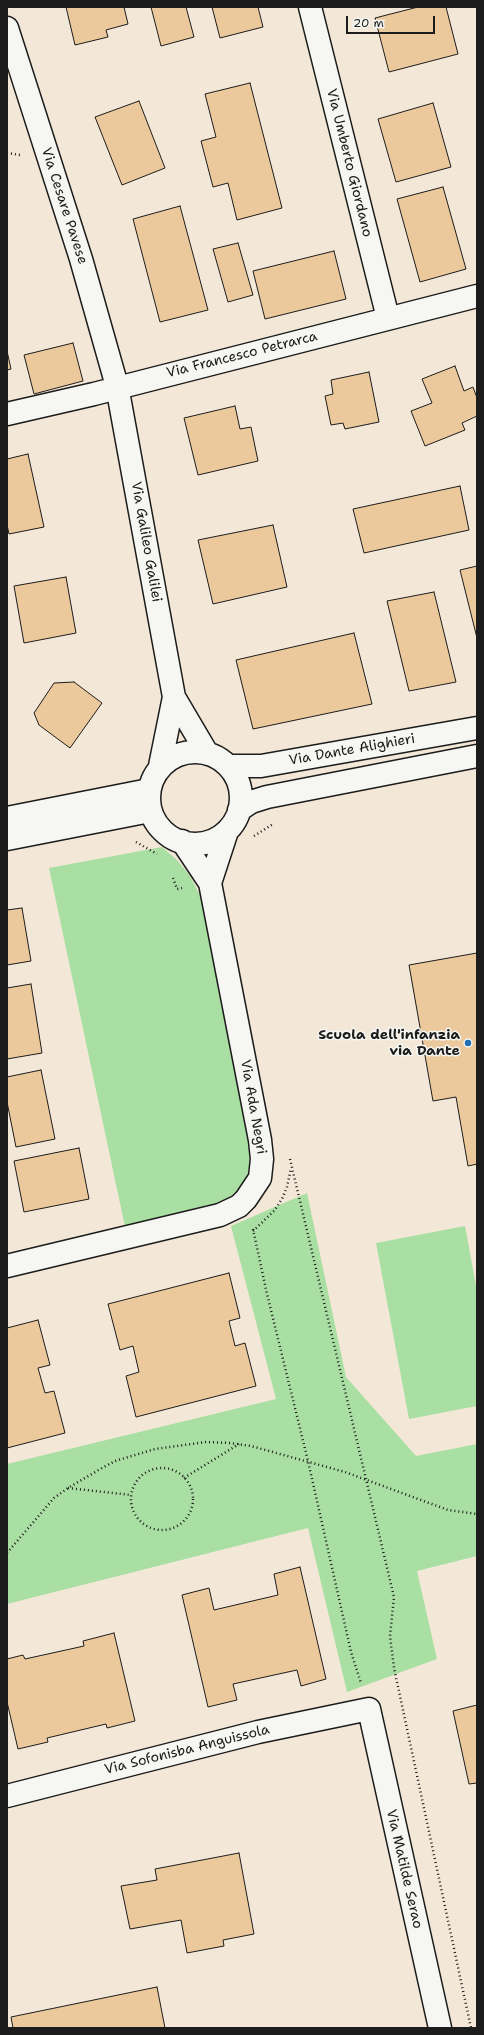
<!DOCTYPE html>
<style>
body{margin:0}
#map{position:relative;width:484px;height:2035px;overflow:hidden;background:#f3e8d8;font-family:"Shantell Sans",sans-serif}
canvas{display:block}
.frame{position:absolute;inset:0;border:8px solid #1c1c1c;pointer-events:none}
.scale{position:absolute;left:346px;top:16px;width:89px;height:18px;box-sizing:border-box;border:2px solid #1c1c1c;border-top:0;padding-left:5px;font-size:12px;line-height:14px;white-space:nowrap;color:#1c1c1c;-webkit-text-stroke:3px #f6f6f2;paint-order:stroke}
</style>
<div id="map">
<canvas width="484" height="2035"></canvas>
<div class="frame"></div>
<div class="scale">20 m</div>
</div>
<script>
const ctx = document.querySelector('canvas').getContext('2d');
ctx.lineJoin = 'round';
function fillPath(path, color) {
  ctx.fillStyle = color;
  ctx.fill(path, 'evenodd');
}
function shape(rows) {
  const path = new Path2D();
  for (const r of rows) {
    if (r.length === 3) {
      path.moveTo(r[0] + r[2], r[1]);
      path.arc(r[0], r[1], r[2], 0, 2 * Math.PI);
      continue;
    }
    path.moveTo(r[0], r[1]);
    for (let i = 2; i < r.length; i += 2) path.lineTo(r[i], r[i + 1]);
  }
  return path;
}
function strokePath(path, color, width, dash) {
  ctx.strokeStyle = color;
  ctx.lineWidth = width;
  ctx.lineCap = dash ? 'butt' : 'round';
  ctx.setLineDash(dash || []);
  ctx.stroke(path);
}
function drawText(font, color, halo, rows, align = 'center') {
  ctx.font = font + ' "Shantell Sans",sans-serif';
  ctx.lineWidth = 3;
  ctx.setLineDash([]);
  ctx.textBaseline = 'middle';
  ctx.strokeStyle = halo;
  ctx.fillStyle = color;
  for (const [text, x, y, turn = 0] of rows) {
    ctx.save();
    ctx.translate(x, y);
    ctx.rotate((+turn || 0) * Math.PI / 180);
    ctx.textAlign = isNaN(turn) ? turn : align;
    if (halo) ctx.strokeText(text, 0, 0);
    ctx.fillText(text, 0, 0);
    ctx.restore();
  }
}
fillPath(shape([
 [162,847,177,860,190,876,201,897,249,1142,251,1167,246,1181,238,1191,225,1201,125,1227,49,868],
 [307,1193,346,1377,416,1456,477,1444,477,1556,417,1571,437,1659,347,1692,308,1528,7,1604,7,1464,276,1399,231,1226],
 [465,1226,477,1291,477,1406,409,1419,376,1243]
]), '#a9dfa2');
const building = shape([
 [66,7,124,7,128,24,106,30,108,37,75,45,66,7],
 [151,7,186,7,194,37,161,46,151,7],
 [212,7,258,7,263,27,220,38,212,7],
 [418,7,446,7,458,54,389,72,375,18,418,7],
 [250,83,282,208,237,220,228,183,213,187,201,141,216,137,205,94,250,83],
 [139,101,165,168,122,185,95,117,139,101],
 [433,103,451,167,396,182,378,119,433,103],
 [443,187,466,269,420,282,397,199,443,187],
 [180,206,208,310,160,322,133,219,180,206],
 [238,243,253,295,228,302,213,249,238,243],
 [334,251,346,299,265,319,253,271,334,251],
 [73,343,83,381,34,394,24,355,73,343],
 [7,351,11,369,7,370,7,351],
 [455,366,464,391,473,387,477,398,477,416,462,423,465,430,425,446,411,411,432,403,422,379,455,366],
 [369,372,379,422,345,429,343,423,331,425,325,396,333,394,331,380,369,372],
 [235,406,240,429,251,427,258,461,198,475,184,418,235,406],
 [28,454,44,527,9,534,7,525,7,459,28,454],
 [460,486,469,530,364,553,353,509,460,486],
 [273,525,287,587,213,604,198,540,273,525],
 [477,566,477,638,460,570,477,566],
 [66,577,76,633,24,643,14,586,66,577],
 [434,592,456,682,409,691,387,601,434,592],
 [354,633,372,704,253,729,236,660,354,633],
 [74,682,102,703,70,748,39,725,34,713,54,683,74,682],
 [22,908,31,961,7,965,7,910,22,908],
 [477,953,477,1164,468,1166,456,1097,433,1101,409,965,477,953],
 [31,984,42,1053,7,1059,7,988,31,984],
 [41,1070,55,1139,16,1147,7,1102,7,1077,41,1070],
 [79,1148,89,1199,24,1212,14,1161,79,1148],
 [229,1273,240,1318,229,1321,235,1346,245,1343,256,1386,136,1417,126,1376,139,1372,133,1346,120,1350,108,1304,229,1273],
 [38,1320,50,1365,38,1368,45,1393,54,1391,65,1433,7,1448,7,1328,38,1320],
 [300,1567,326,1679,301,1686,297,1670,233,1684,237,1700,208,1707,182,1595,209,1588,214,1610,278,1595,274,1574,300,1567],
 [114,1633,135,1721,107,1728,106,1724,47,1738,48,1742,18,1749,7,1702,7,1659,23,1655,25,1659,84,1646,83,1641,114,1633],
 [477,1705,477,1783,469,1784,453,1711,477,1705],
 [239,1853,254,1934,223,1940,224,1946,187,1953,181,1920,130,1929,121,1886,157,1880,155,1869,239,1853],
 [157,1987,165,2028,13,2028,11,2017,157,1987]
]);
fillPath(building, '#ebc99c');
strokePath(building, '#1c1c1c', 1);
const minor = shape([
 [310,7,388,318],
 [7,28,81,259,117,386,174,697,207,753],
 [7,414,94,394,477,296],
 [195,798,46],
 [160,766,174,697],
 [228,766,261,766,477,728],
 [239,810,251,802,267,797,477,756],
 [7,818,149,790],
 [7,839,150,811],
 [210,883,227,831],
 [7,1266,220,1215,239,1206,246,1199,260,1178,262,1159,260,1140,210,883,182,841],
 [7,1796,258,1732,369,1709,440,2028]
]);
strokePath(minor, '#1c1c1c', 25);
strokePath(shape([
 [7,153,20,155],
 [254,836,273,824],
 [136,842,157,854],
 [173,878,177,889,182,888],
 [290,1159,394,1597,390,1636,394,1668,471,2028],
 [253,1229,267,1294,308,1461,351,1652,361,1683],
 [253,1231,274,1211,282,1199,287,1187,291,1168],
 [162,1499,31],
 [184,1478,239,1444],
 [68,1488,131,1495],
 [7,1553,54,1498,68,1488,102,1468,115,1461,155,1449,206,1442,230,1443,251,1446,345,1472,448,1510,477,1514]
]), '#1c1c1c', 2.5, [1, 3]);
strokePath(minor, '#f6f6f2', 22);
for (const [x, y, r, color] of [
 [468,1043,4,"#1f6fb2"]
]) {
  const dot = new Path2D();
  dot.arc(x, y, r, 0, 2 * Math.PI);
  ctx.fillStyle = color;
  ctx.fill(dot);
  strokePath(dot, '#f6f6f2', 1.5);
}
drawText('14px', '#1c1c1c', '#f6f6f2', [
 ["Via Umberto Giordano",349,163,76],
 ["Via Cesare Pavese",64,206,72],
 ["Via Francesco Petrarca",242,355,-14],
 ["Via Galileo Galilei",146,542,80],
 ["Via Dante Alighieri",352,750,-10],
 ["Via Ada Negri",253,1107,80],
 ["Via Sofonisba Anguissola",187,1750,-14],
 ["Via Matilde Serao",404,1869,77]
]);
drawText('bold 14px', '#1c1c1c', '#f6f6f2', [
 ["Scuola dell'infanzia",460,1035],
 ["via Dante",460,1051]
], 'right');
</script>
